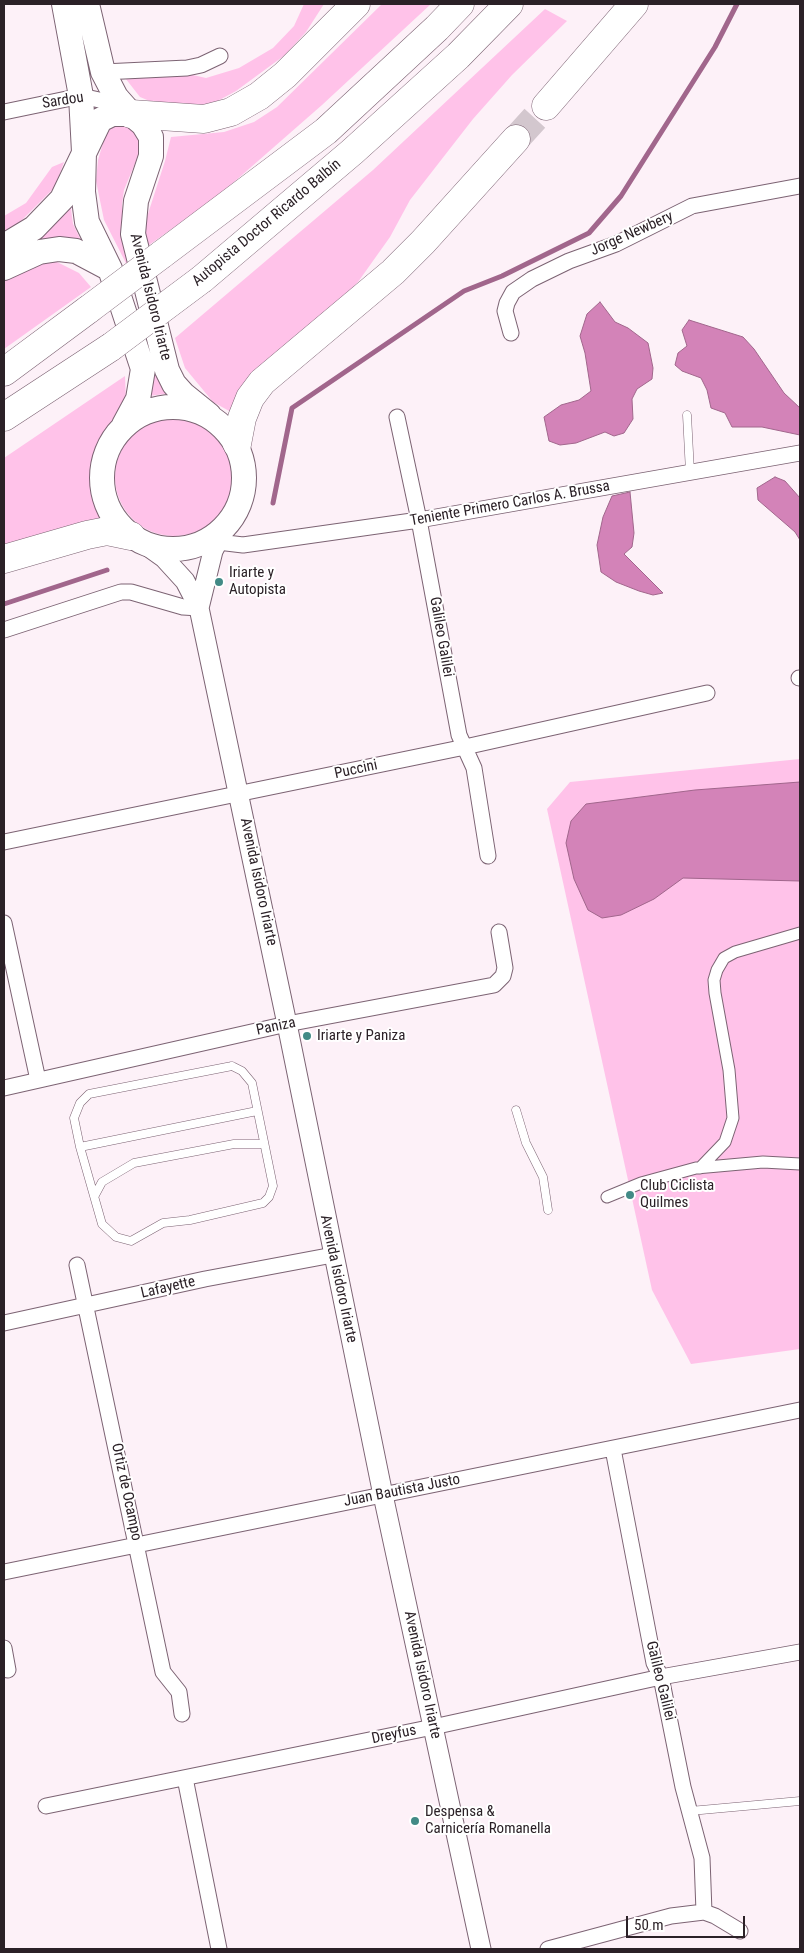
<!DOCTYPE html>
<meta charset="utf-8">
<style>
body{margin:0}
#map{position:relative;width:804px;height:1953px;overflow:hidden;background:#fdf1f8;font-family:"Roboto Condensed",sans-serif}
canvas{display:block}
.frame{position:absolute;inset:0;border:5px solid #2b2127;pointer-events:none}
.scale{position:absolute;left:626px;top:1916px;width:119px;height:22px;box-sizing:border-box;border:2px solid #2b2127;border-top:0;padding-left:6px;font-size:15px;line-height:18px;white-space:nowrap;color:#2b2127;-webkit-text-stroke:4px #fff;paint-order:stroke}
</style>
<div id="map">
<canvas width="804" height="1953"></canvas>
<div class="frame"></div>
<div class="scale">50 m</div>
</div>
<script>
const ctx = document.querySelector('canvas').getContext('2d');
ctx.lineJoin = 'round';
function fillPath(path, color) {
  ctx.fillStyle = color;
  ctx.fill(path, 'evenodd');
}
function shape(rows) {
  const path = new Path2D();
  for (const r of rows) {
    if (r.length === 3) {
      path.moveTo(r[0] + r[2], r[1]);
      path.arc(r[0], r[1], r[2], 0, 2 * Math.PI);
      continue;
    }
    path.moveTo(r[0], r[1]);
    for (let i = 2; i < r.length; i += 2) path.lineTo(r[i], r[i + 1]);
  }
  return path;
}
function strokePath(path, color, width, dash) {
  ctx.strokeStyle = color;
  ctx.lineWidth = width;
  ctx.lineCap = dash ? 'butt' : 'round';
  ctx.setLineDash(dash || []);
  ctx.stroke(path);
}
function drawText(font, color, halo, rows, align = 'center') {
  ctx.font = font + ' "Roboto Condensed",sans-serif';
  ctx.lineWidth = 4;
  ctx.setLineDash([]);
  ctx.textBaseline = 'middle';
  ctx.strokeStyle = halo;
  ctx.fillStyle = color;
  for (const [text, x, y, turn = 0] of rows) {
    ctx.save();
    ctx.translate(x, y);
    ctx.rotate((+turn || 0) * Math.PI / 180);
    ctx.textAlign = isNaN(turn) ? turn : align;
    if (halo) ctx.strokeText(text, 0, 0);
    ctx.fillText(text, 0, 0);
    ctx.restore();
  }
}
fillPath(shape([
 [304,4,324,4,306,32,285,55,236,91,212,104,193,107,164,107,140,97,122,74,184,73,206,78,239,68,273,48,294,26],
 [382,4,431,4,322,105,218,196,142,250,146,220,165,161,171,137,224,132,254,122,277,107],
 [545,9,567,21,512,75,473,119,410,200,390,237,358,282,231,412,213,402,185,368,175,338,373,170],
 [125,123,139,133,141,149,124,190,122,204,122,222,132,275,104,220,96,181,98,160,106,133,111,126],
 [64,162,55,187,22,220,4,234,4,216,26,203,52,167],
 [70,201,73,224,83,244,18,251],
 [55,261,79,273,91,287,4,349,4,278,30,265],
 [152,361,172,393,149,396],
 [125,376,126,401,121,415,101,441,92,465,92,488,95,506,105,523,4,549,4,458],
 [174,477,59],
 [800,759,800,1349,691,1364,652,1290,547,809,570,782]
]), '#ffc2e9');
const water = shape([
 [600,302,615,322,628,328,648,343,653,368,652,379,637,389,632,399,633,419,624,433,614,436,605,432,576,443,560,445,549,441,544,417,561,405,579,400,591,391,585,353,580,336,587,314,600,302],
 [689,320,743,337,754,349,784,393,800,408,800,435,762,427,732,427,725,413,711,408,707,390,701,378,682,371,675,365,678,353,687,346,682,330,689,320],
 [775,477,785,481,800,498,800,540,795,532,758,500,757,488,775,477],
 [630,492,634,533,632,547,624,554,663,593,653,595,639,591,616,582,601,572,597,545,603,517,612,496,630,492],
 [800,782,800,881,683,878,654,899,621,915,602,918,588,910,574,879,566,843,571,821,586,804,695,790,800,782]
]);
fillPath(water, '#d383b8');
strokePath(water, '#a1668c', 1);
strokePath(shape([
 [273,503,292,408,464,291,502,276,589,233,621,196,715,47,737,4],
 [4,604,107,570]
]), '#a1668c', 5);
strokePath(shape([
 [516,139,546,106]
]), '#d3c7ce', 28, [28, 14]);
const service = shape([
 [687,415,690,472],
 [232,1066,242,1071,252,1083,273,1186,269,1197,263,1203,190,1220,163,1223,131,1241,116,1237,102,1224,80,1147,74,1118,80,1103,89,1094,232,1066],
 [516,1110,526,1143,543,1177,548,1210],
 [80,1147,257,1111],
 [95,1195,102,1182,134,1163,234,1144,264,1144],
 [690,1811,800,1801]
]);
const pedestrian = shape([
 [700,1168,725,1142,733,1118,729,1070,715,993,714,980,717,970,724,958,735,952,800,933],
 [607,1197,641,1183,696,1168,763,1162,800,1164]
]);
const minor = shape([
 [103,72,187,68,201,65,220,56],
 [4,112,81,96,122,105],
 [511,333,505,311,507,303,513,292,532,279,569,261,616,244,692,206,800,186],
 [397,417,419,520,459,735,474,768,488,856],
 [218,542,243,545,419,520,800,453],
 [4,630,121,592,131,592,183,607,199,608],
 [799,678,800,678],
 [4,842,465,747,707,693],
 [4,923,38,1080],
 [4,1088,287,1024,494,985,503,976,505,968,499,932],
 [77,1265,163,1672,179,1692,182,1714],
 [4,1323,205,1279,333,1255],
 [613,1449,654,1663,661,1677,683,1787,702,1858,704,1912],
 [4,1572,800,1410],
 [4,1648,8,1670],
 [185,1778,219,1949],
 [46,1806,433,1727,661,1677,800,1652],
 [548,1949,671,1916,704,1912,715,1916,740,1931]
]);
const tertiary = shape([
 [143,543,164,558,185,581,199,608,287,1024,383,1495,481,1949],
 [199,608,213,551,227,524]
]);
const primary = shape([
 [64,4,81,96,84,152,83,192,87,222,110,269,143,369,138,399,124,425],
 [87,4,103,72,116,97,131,114,143,124,151,137,151,156,136,201,133,234,167,370,174,384,183,394,209,415],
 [4,246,34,228,62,199,100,120,112,114,131,114],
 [4,268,39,252,59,249,76,251,110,269],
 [173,478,71]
]);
const motorway = shape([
 [546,106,634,4],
 [131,114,204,119,231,112,259,96,285,75,356,4],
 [161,255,326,131,437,28,460,4],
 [202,279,352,152,458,56,509,4],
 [4,372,89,309],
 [4,417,111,347],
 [237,444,242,418,250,398,262,382,393,272,423,242,516,139],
 [4,559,87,535,107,531,131,536]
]);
strokePath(service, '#7c6373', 9);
strokePath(pedestrian, '#7c6373', 13);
strokePath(minor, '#7c6373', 17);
strokePath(tertiary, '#7c6373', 21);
strokePath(primary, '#7c6373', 26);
strokePath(motorway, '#7c6373', 29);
strokePath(service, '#fff', 8);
strokePath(pedestrian, '#fff', 11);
strokePath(minor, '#fff', 15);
strokePath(tertiary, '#fff', 19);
strokePath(primary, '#fff', 24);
strokePath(motorway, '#fff', 28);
const motorwayBridge = shape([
 [89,309,161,255],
 [111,347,202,279]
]);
strokePath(motorwayBridge, '#7c6373', 29, []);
strokePath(motorwayBridge, '#fff', 28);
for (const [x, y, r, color] of [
 [219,582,5,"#428a86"],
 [307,1036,5,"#428a86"],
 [630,1195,5,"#428a86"],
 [415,1821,5,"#428a86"]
]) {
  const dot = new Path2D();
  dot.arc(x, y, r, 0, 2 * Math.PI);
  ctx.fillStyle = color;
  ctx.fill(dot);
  strokePath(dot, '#fff', 2);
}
drawText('15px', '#2b2127', '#fff', [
 ["Sardou",63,101,-9],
 ["Autopista Doctor Ricardo Balbín",267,223,-40],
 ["Jorge Newbery",632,234,-24],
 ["Avenida Isidoro Iriarte",150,297,76],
 ["Teniente Primero Carlos A. Brussa",510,504,-10],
 ["Galileo Galilei",441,637,80],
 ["Puccini",356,770,-12],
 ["Avenida Isidoro Iriarte",258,882,78],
 ["Paniza",276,1027,-12],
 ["Avenida Isidoro Iriarte",338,1279,78],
 ["Lafayette",168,1288,-13],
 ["Juan Bautista Justo",402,1491,-11],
 ["Ortiz de Ocampo",126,1492,78],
 ["Avenida Isidoro Iriarte",422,1675,78],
 ["Galileo Galilei",660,1681,76],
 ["Dreyfus",394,1735,-12]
]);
drawText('15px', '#2b2127', '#fff', [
 ["Iriarte y",229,573],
 ["Autopista",229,590],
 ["Iriarte y Paniza",317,1036],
 ["Club Ciclista",640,1186],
 ["Quilmes",640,1203],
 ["Despensa &",425,1812],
 ["Carnicería Romanella",425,1829]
], 'left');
</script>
